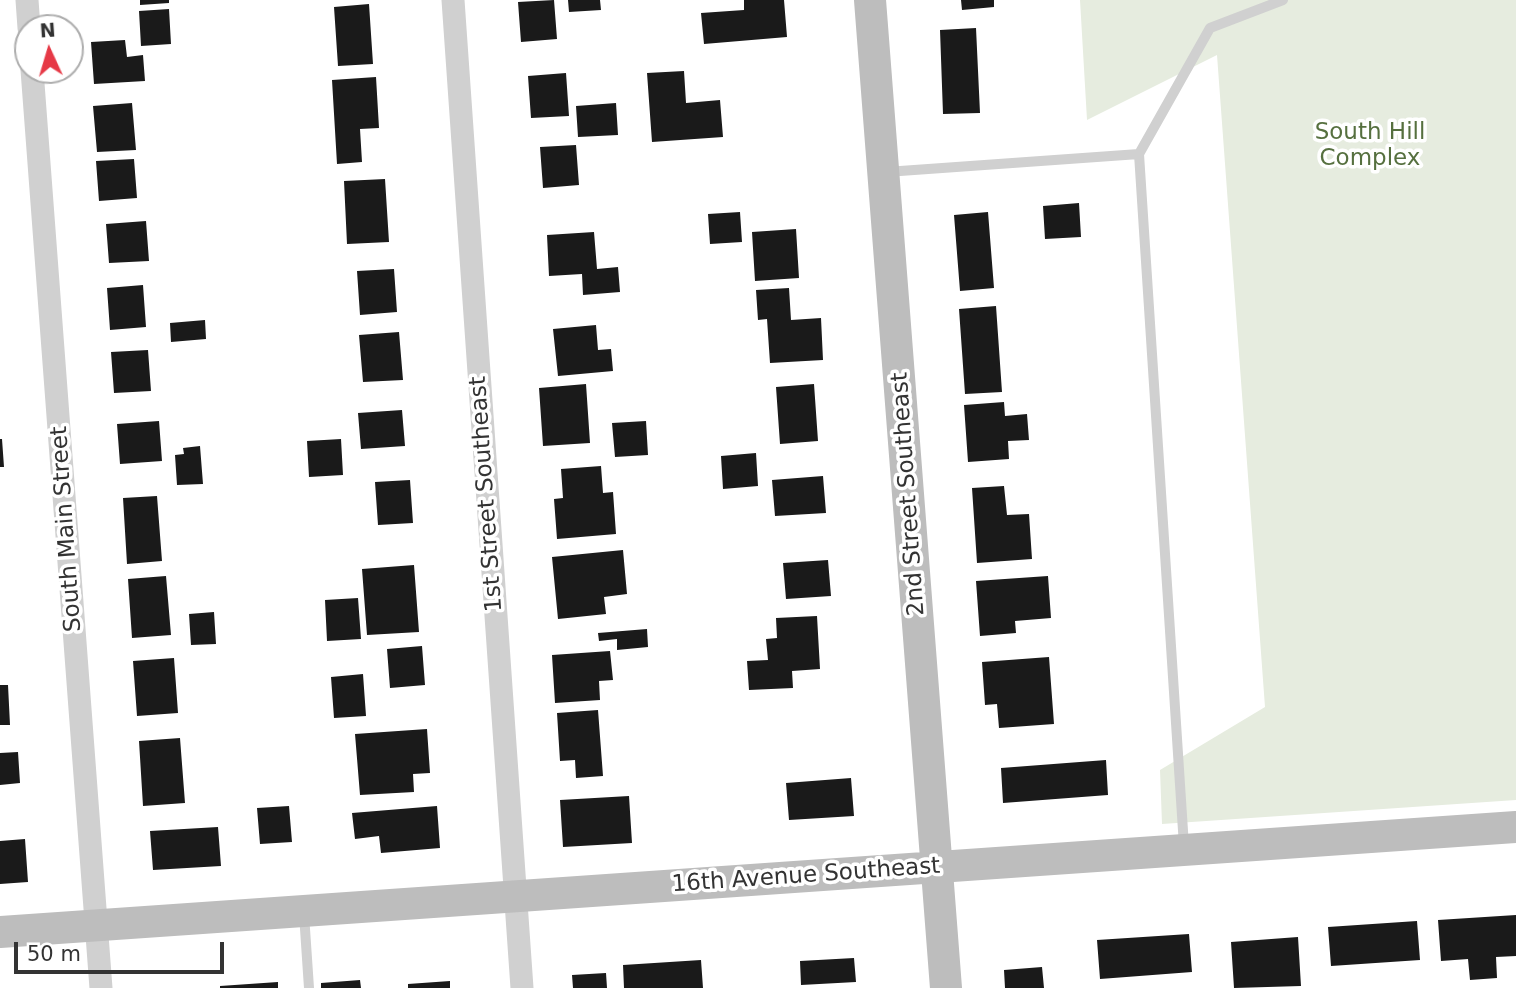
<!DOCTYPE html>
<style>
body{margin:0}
#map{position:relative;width:1516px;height:988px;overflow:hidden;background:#fff;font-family:"DejaVu Sans",sans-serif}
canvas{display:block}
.north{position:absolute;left:14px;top:14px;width:70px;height:70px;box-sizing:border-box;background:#fff;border:2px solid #adadad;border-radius:50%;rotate:356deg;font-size:19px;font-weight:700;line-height:28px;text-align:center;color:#333}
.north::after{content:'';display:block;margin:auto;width:24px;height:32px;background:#e63946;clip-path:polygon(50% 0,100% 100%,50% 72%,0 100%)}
.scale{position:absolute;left:14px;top:942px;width:210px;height:32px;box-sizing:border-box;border:4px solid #333;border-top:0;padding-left:9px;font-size:21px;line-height:24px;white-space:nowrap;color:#333;-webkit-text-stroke:5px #fff;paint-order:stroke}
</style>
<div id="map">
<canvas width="1516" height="988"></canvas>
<div class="north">N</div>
<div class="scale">50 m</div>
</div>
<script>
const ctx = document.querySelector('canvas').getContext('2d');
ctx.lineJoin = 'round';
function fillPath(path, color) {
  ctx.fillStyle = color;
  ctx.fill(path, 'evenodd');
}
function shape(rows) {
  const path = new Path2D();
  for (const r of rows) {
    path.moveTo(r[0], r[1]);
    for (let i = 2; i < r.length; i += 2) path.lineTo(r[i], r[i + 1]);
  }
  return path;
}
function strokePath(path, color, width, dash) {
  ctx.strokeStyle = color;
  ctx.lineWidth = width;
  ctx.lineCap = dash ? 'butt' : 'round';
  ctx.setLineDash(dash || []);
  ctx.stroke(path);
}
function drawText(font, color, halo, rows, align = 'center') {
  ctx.font = font + ' "DejaVu Sans",sans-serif';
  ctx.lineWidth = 7;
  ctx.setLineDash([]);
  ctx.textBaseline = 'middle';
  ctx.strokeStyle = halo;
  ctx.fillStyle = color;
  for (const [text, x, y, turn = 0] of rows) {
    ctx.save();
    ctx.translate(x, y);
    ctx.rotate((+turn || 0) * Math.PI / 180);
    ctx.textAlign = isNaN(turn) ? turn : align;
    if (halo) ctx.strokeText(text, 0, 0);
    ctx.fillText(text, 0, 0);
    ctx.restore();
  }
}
fillPath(shape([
 [1080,0,1516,0,1516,800,1162,824,1160,770,1265,707,1217,55,1087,120]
]), '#e6ecdf');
fillPath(shape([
 [140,0,169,0,169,3,140,5],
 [554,0,557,39,521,42,518,2],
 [568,0,600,0,601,10,569,12],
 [744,0,784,0,787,37,704,44,701,13,744,10],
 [961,0,994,0,994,7,962,10],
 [369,4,373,64,338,66,334,7],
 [169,9,171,44,141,46,139,11],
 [976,28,980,113,943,114,940,30],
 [125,40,127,57,143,55,145,81,94,84,91,42],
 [684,71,686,103,720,100,723,137,652,142,647,73],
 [566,73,569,116,531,118,528,76],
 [376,77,379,128,360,129,362,162,337,164,332,80],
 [132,103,136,150,97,152,93,106],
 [616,103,618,135,578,137,576,106],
 [576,145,579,185,543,188,540,147],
 [134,159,137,198,99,201,96,161],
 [385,179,389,242,347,244,344,181],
 [1079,203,1081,237,1045,239,1043,206],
 [740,212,742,242,710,244,708,214],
 [988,212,994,288,960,291,954,215],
 [146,221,149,261,109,263,106,224],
 [796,229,799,278,755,281,752,232],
 [594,232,597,269,618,267,620,292,583,295,582,274,549,276,547,235],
 [394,269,397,312,360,315,357,271],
 [143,285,146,327,110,330,107,288],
 [789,288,791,320,821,318,823,360,770,363,767,319,758,320,756,290],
 [996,306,1002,392,965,394,959,309],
 [205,320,206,339,171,342,170,323],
 [596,325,598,350,611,349,613,371,558,376,553,329],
 [399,332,403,380,363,382,359,335],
 [148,350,151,391,114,393,111,352],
 [586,384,590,443,543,446,539,388],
 [814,384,818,441,780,444,776,387],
 [1004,402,1005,416,1027,414,1029,440,1008,441,1009,459,968,462,964,405],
 [402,410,405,446,361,449,358,413],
 [159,421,162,461,120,464,117,424],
 [646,421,648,455,615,457,612,423],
 [0,439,2,439,4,467,0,467],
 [341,439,343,475,309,477,307,441],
 [200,446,203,484,177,485,175,455,184,454,183,448],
 [756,453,758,486,723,489,721,456],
 [601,466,603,493,613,492,616,534,557,539,554,499,563,498,561,469],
 [823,476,826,513,775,516,772,480],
 [410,480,413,523,378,525,375,482],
 [1004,486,1007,515,1029,514,1032,559,977,563,972,488],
 [157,496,162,561,127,564,123,498],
 [623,550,627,594,604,597,606,614,558,619,552,557],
 [828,560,831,596,786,599,783,563],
 [414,565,419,632,367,635,362,569],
 [166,576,171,635,132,638,128,579],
 [1048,576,1051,618,1015,621,1016,633,980,636,976,581],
 [358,598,361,639,327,641,325,600],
 [214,612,216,644,191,645,189,614],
 [817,616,820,669,792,671,793,688,749,690,747,661,768,660,766,639,777,638,776,618],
 [647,629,648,647,617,650,617,639,599,641,598,633],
 [422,646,425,685,390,688,387,649],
 [610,651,613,680,599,681,600,700,555,703,552,655],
 [1049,657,1054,724,999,728,997,704,985,705,982,662],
 [174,658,178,713,137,716,133,661],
 [363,674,366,716,334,718,331,677],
 [0,685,8,685,10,725,0,725],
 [598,710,603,776,576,778,575,760,560,761,557,713],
 [427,729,430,773,413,774,414,792,360,795,355,734],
 [180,738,185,803,143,806,139,741],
 [18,752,20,783,0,785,0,753],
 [1106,760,1108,795,1003,803,1001,768],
 [851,778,854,816,789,820,786,783],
 [629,796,632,843,563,847,560,800],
 [289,806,292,842,260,844,257,808],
 [437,806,440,848,381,853,379,836,355,839,352,813],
 [218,827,221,866,153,870,150,831],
 [25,839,28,882,0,884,0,841],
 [1516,915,1516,956,1496,957,1497,978,1470,980,1468,959,1441,961,1438,920],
 [1417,921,1420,960,1331,966,1328,927],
 [1189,934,1192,972,1100,979,1097,940],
 [1298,937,1301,986,1234,988,1231,942],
 [854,958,856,982,801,985,800,961],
 [701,960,703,988,624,988,623,965],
 [1042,967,1044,988,1005,988,1004,970],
 [606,973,607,988,573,988,572,975],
 [360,980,361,988,321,988,321,983],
 [450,981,450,988,408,988,408,984],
 [278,982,278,988,220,988,220,986]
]), '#1a1a1a');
strokePath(shape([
 [1139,154,1210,28,1283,0],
 [886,172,1139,154,1184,846],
 [304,914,309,988]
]), '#d0d0d0', 10);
strokePath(shape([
 [27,0,29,28],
 [453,0,522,988],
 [32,70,101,988]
]), '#d0d0d0', 23);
strokePath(shape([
 [870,0,946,988],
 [0,932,1516,827]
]), '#bdbdbd', 32);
drawText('23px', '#56703f', '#fff', [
 ["South Hill",1370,133],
 ["Complex",1370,159]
]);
drawText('23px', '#333', '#fff', [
 ["1st Street Southeast",487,494,-94],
 ["2nd Street Southeast",909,494,-94],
 ["South Main Street",67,529,-94],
 ["16th Avenue Southeast",806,876,-4]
]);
</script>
